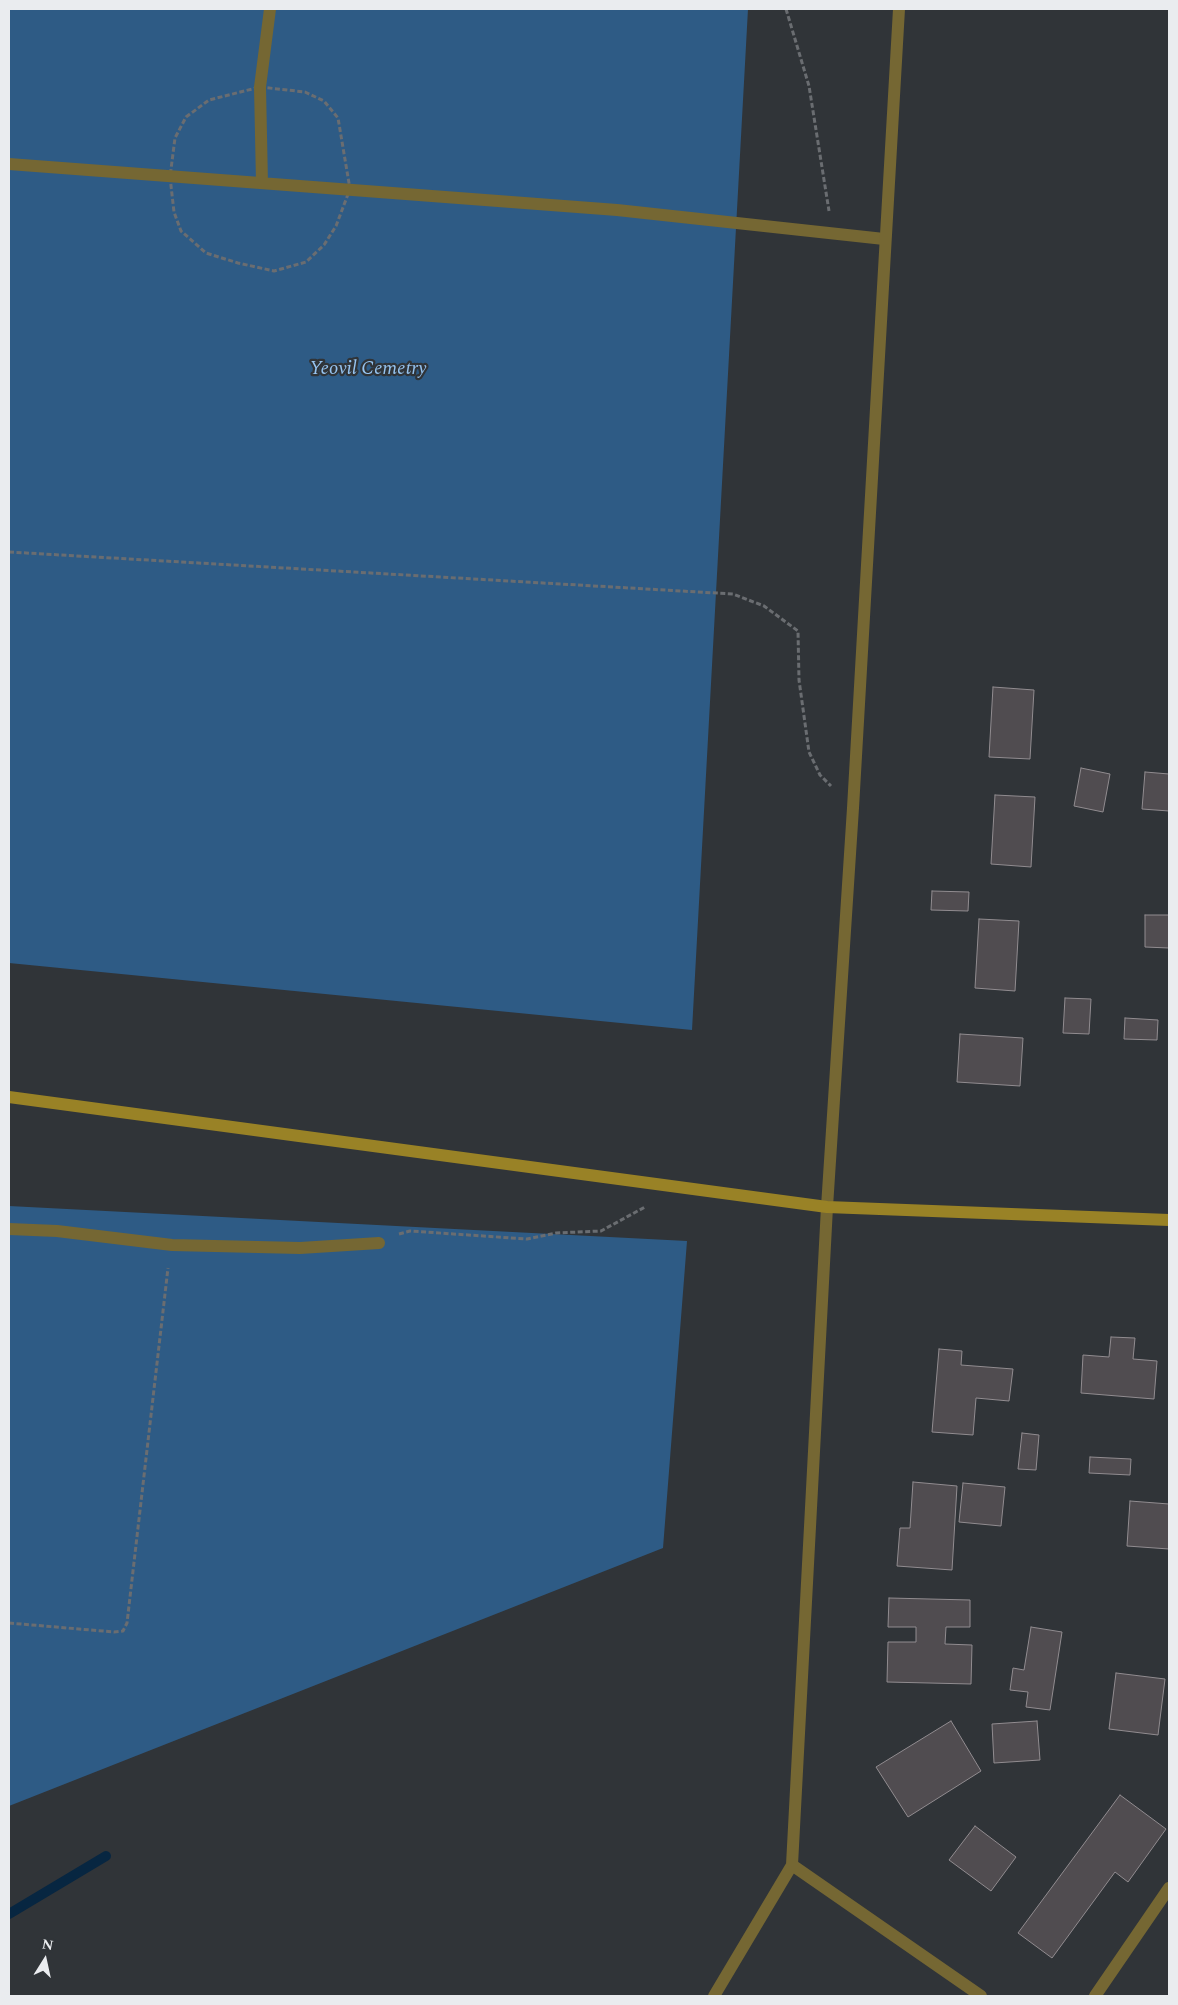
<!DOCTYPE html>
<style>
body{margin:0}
#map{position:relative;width:1178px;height:2005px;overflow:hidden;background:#303438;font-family:Spectral,serif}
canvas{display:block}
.frame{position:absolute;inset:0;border:10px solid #eaecef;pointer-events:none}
.north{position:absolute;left:20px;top:1935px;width:50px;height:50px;-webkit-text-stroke:4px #303438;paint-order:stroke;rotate:10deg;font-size:14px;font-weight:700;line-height:20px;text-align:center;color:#eaecef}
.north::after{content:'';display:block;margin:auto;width:18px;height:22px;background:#eaecef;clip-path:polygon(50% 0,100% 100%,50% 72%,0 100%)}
</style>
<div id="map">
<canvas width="1178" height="2005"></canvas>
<div class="frame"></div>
<div class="north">N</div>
</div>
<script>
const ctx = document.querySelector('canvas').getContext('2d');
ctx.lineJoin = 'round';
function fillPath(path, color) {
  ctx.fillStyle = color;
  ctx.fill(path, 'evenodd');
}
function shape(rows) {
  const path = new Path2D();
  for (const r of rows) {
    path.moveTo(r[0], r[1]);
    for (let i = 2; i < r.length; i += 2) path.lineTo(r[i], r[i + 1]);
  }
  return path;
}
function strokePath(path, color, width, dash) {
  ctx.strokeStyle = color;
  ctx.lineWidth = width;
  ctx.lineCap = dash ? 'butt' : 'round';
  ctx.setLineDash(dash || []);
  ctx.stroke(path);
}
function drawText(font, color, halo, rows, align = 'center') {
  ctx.font = font + ' Spectral,serif';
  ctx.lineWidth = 4.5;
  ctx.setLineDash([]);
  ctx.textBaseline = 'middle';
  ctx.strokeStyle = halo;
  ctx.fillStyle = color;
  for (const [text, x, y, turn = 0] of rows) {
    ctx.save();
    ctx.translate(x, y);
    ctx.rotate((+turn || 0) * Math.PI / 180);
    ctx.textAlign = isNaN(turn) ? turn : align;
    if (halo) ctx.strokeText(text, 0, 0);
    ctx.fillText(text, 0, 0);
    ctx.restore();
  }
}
fillPath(shape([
 [9,9,748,9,692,1030,9,963],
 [9,1206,687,1241,663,1548,9,1806]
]), '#2e5b85');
strokePath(shape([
 [9,1914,106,1856]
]), '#072641', 10);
const building = shape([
 [993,687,1034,690,1030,759,989,757,993,687],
 [1081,768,1110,774,1103,812,1074,806,1081,768],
 [1145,772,1169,774,1169,811,1142,809,1145,772],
 [995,795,1035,797,1031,867,991,864,995,795],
 [932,891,969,892,968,911,931,910,932,891],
 [1145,915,1169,915,1169,948,1145,947,1145,915],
 [979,919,1019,921,1015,991,975,988,979,919],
 [1065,998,1091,999,1089,1034,1063,1033,1065,998],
 [1125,1018,1158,1020,1157,1040,1124,1039,1125,1018],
 [960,1034,1023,1038,1020,1086,957,1082,960,1034],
 [1111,1337,1135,1338,1133,1359,1157,1361,1154,1399,1081,1393,1083,1355,1109,1357,1111,1337],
 [939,1349,962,1351,961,1365,1013,1369,1009,1401,976,1398,973,1435,932,1432,939,1349],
 [1022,1433,1039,1435,1036,1470,1018,1469,1022,1433],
 [1090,1457,1131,1459,1130,1475,1089,1473,1090,1457],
 [913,1482,957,1486,952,1570,897,1566,900,1528,910,1528,913,1482],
 [963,1483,1005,1487,1001,1526,959,1522,963,1483],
 [1130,1501,1169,1504,1169,1549,1127,1546,1130,1501],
 [889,1598,970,1600,970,1627,946,1627,945,1644,972,1645,971,1684,887,1682,888,1642,916,1642,916,1627,888,1627,889,1598],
 [1031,1627,1062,1632,1050,1710,1026,1707,1028,1692,1010,1690,1013,1668,1024,1670,1031,1627],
 [1116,1673,1165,1679,1158,1735,1109,1729,1116,1673],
 [951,1721,981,1771,908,1817,876,1767,951,1721],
 [1037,1721,1040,1760,994,1763,992,1724,1037,1721],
 [1120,1795,1166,1829,1128,1882,1115,1872,1052,1958,1018,1933,1120,1795],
 [975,1826,1016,1857,991,1891,949,1860,975,1826]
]);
fillPath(building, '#504c50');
strokePath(building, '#918c90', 1);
strokePath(shape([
 [786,9,809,86,829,211],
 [260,87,305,92,324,101,338,118,350,189,336,226,324,245,306,262,274,271,238,263,206,253,181,231,174,212,170,177,175,138,186,117,209,100,260,87],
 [9,552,733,594,764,606,798,631,799,680,809,752,820,775,831,786],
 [399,1234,410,1231,527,1239,556,1233,601,1231,645,1207],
 [9,1623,114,1632,123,1631,127,1623,168,1268]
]), '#6a6d71', 3, [5, 2.5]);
strokePath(shape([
 [9,164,617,210,884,239],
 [262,183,260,87,270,9],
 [9,1229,57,1231,172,1245,300,1248,379,1243]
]), '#756733', 12);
strokePath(shape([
 [899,9,853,808,827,1207,792,1865,981,1996],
 [714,1996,792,1865],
 [1095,1996,1169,1888]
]), '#756733', 12);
strokePath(shape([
 [9,1097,827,1207,1169,1220]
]), '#998226', 12);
drawText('italic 19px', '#96c4f0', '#303438', [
 ["Yeovil Cemetry",368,370]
]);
</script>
